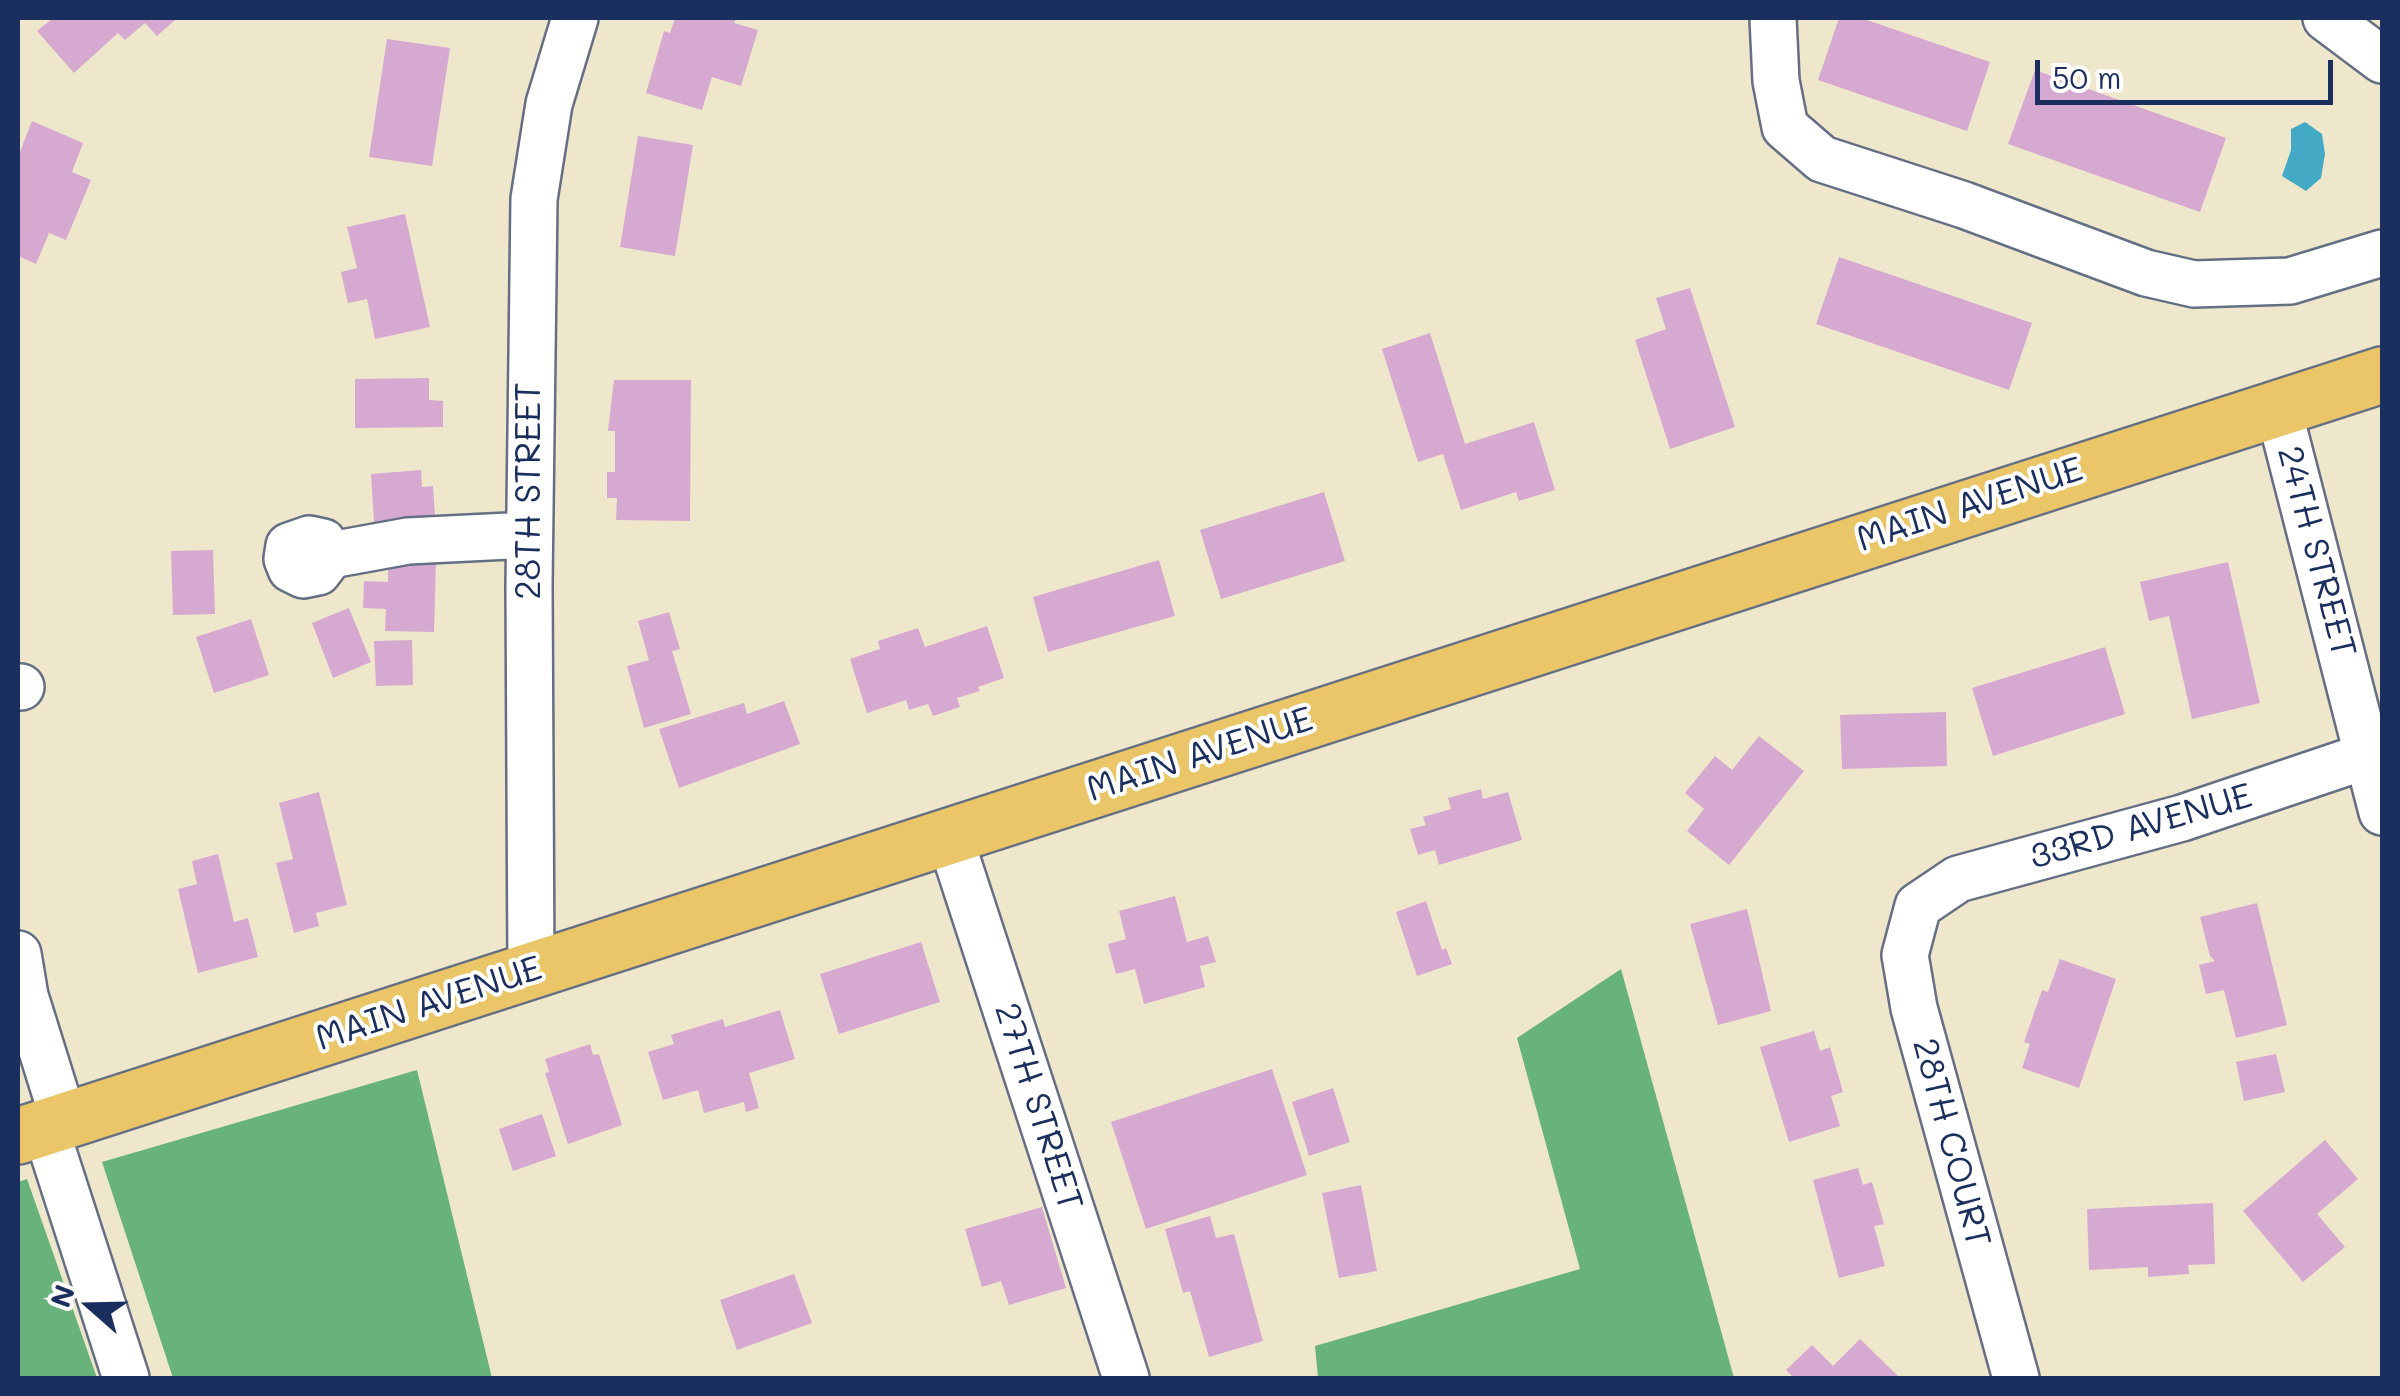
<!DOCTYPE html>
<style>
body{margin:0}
#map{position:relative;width:2400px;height:1396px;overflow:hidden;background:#efe7cc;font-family:Mali,sans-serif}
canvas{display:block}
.frame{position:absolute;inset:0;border:20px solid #1b2f5e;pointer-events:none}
.north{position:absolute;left:40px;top:1256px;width:100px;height:100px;-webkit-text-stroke:8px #fff;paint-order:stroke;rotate:290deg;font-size:28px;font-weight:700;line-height:40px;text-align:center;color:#1b2f5e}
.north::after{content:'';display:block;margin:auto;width:35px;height:45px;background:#1b2f5e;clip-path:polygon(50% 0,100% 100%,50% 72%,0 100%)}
.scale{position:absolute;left:2035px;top:60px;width:298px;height:45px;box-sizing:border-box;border:5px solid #1b2f5e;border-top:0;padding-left:12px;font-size:30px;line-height:35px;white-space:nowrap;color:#1b2f5e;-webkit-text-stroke:8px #fff;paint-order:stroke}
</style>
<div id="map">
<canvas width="2400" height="1396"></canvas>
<div class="frame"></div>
<div class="north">N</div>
<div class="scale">50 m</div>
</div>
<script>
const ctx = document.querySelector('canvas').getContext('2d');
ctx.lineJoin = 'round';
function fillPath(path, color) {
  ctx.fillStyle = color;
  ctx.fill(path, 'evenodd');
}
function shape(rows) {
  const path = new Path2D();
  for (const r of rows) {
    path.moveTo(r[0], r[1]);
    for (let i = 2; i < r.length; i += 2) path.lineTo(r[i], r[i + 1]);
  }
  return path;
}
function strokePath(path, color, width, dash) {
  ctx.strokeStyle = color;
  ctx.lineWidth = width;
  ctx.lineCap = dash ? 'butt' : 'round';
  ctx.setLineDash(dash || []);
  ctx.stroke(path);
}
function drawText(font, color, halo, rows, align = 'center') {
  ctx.font = font + ' Mali,sans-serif';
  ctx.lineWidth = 8;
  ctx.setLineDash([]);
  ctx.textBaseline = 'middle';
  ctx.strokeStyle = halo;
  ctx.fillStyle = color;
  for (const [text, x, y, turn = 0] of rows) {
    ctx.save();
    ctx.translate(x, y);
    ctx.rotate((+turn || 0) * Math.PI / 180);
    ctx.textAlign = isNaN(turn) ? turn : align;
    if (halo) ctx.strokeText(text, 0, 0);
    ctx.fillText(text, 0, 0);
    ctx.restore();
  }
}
fillPath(shape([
 [1621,969,1734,1378,1318,1378,1315,1346,1580,1269,1517,1038],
 [417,1070,492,1378,173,1378,102,1162],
 [27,1179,97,1378,18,1378,18,1182]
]), '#68b27b');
fillPath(shape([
 [2305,122,2322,134,2325,154,2321,178,2306,191,2282,176,2291,150,2291,129]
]), '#44a9c4');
fillPath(shape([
 [53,18,177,18,157,36,145,23,125,40,118,33,74,73,37,31],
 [675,18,736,18,734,23,758,30,741,86,712,77,702,110,646,93,664,31,670,33],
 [1839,18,1861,18,1990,62,1967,131,1818,80],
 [387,39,450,48,432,166,369,157],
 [2035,70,2226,138,2200,212,2008,144],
 [32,121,83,143,72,172,91,180,66,240,49,233,36,264,18,256,18,157],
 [638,136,693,145,675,256,620,247],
 [405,214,430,327,375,339,367,299,348,303,341,272,357,268,347,227],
 [1839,257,2032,323,2009,390,1816,324],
 [1690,288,1735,427,1670,449,1635,340,1666,329,1656,298],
 [1430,333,1465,444,1534,422,1555,490,1519,501,1516,492,1461,510,1443,454,1418,462,1382,349],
 [429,378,429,400,443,401,443,427,355,428,355,379],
 [614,380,691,380,690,521,616,520,617,498,607,498,607,472,615,472,615,431,608,431],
 [421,470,422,487,433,486,435,516,425,517,427,533,375,537,371,474],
 [1324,492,1345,561,1221,599,1200,530],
 [213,550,215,614,173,615,171,551],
 [388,560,436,561,434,632,385,631,386,609,363,608,364,581,388,582],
 [1159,560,1175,616,1048,652,1033,597],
 [2228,562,2260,703,2192,719,2169,616,2149,621,2140,582],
 [349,608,371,662,333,678,312,623],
 [669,612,680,649,672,651,691,714,644,728,627,666,649,660,638,621],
 [251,619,269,675,214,693,196,637],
 [987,626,1004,678,978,687,980,691,957,698,960,707,933,716,928,704,909,710,906,700,867,713,850,659,880,649,878,641,918,628,925,647],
 [412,640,413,685,376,686,374,641],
 [2105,647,2125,714,1993,756,1972,688],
 [784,701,800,744,679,788,659,729,744,703,747,714],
 [1946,712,1947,766,1842,769,1840,715],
 [1759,736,1804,771,1729,865,1687,831,1704,809,1685,793,1715,756,1732,770],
 [1481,789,1483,799,1508,792,1522,840,1439,865,1435,850,1418,855,1410,829,1426,825,1423,817,1451,809,1448,798],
 [319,792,347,905,316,913,319,926,294,933,276,863,293,859,279,803],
 [218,854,234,922,248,918,258,957,198,973,178,889,197,884,192,861],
 [1175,896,1187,942,1208,936,1216,962,1200,966,1205,987,1144,1004,1135,969,1116,974,1108,944,1126,939,1119,911],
 [1426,901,1442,950,1446,948,1452,964,1417,976,1396,912],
 [2257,903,2287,1025,2236,1038,2224,990,2206,994,2199,965,2215,961,2210,956,2200,917],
 [1747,909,1771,1011,1718,1025,1690,924],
 [921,942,940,1002,839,1034,820,974],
 [2060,959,2116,979,2079,1088,2022,1068,2030,1044,2024,1042,2042,990,2048,992],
 [780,1010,795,1059,749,1073,759,1108,746,1112,744,1102,704,1113,698,1090,663,1100,648,1052,674,1044,671,1035,723,1019,725,1027],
 [1814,1031,1820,1051,1830,1047,1843,1092,1831,1096,1840,1126,1789,1142,1760,1047],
 [590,1044,593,1055,599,1054,622,1125,568,1144,545,1073,549,1072,545,1059],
 [2276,1054,2285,1092,2244,1101,2236,1062],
 [1272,1069,1307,1175,1146,1229,1111,1122],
 [1333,1088,1350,1142,1309,1156,1292,1102],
 [542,1114,556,1156,513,1171,499,1129],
 [2325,1140,2358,1179,2317,1214,2345,1247,2303,1282,2243,1211],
 [1858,1168,1863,1185,1872,1182,1884,1224,1874,1226,1885,1266,1839,1278,1813,1180],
 [1361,1185,1377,1271,1339,1278,1322,1193],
 [2213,1203,2215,1264,2188,1265,2189,1274,2148,1277,2148,1267,2089,1270,2087,1209],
 [1042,1207,1066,1288,1009,1305,1001,1281,982,1287,965,1229],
 [1210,1216,1216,1238,1234,1234,1263,1341,1209,1357,1190,1291,1183,1293,1165,1229],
 [794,1274,812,1323,737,1350,720,1300],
 [1860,1339,1900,1378,1794,1378,1786,1370,1812,1345,1833,1366]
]), '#d6aad0');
const minor = shape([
 [1773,18,1776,81,1785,127,1822,159,1964,205,2146,273,2194,284,2290,281,2382,253],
 [2326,18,2382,60],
 [2278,407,2382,812],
 [331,555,323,542,309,539,289,546,287,559,291,569,303,575,318,572,331,555,408,541,529,535],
 [18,687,21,687],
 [949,835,1126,1378],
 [18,954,25,996,64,1121],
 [531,970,529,585,534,199,549,104,575,18],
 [45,1127,126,1378],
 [2016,1378,1914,1008,1905,955,1918,906,1958,879,2182,818,2369,755]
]);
const major = shape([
 [18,1136,2382,375]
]);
strokePath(minor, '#656f84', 50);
strokePath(major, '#656f84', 60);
strokePath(minor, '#fff', 45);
strokePath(major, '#ebc669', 55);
drawText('35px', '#1b2f5e', '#fff', [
 ["28TH STREET",529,491,-90],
 ["MAIN AVENUE",1970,505,-18],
 ["24TH STREET",2316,552,75],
 ["MAIN AVENUE",1200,755,-18],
 ["33RD AVENUE",2141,827,-16],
 ["MAIN AVENUE",429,1004,-18],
 ["27TH STREET",1038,1107,72],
 ["28TH COURT",1951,1143,75]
]);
</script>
